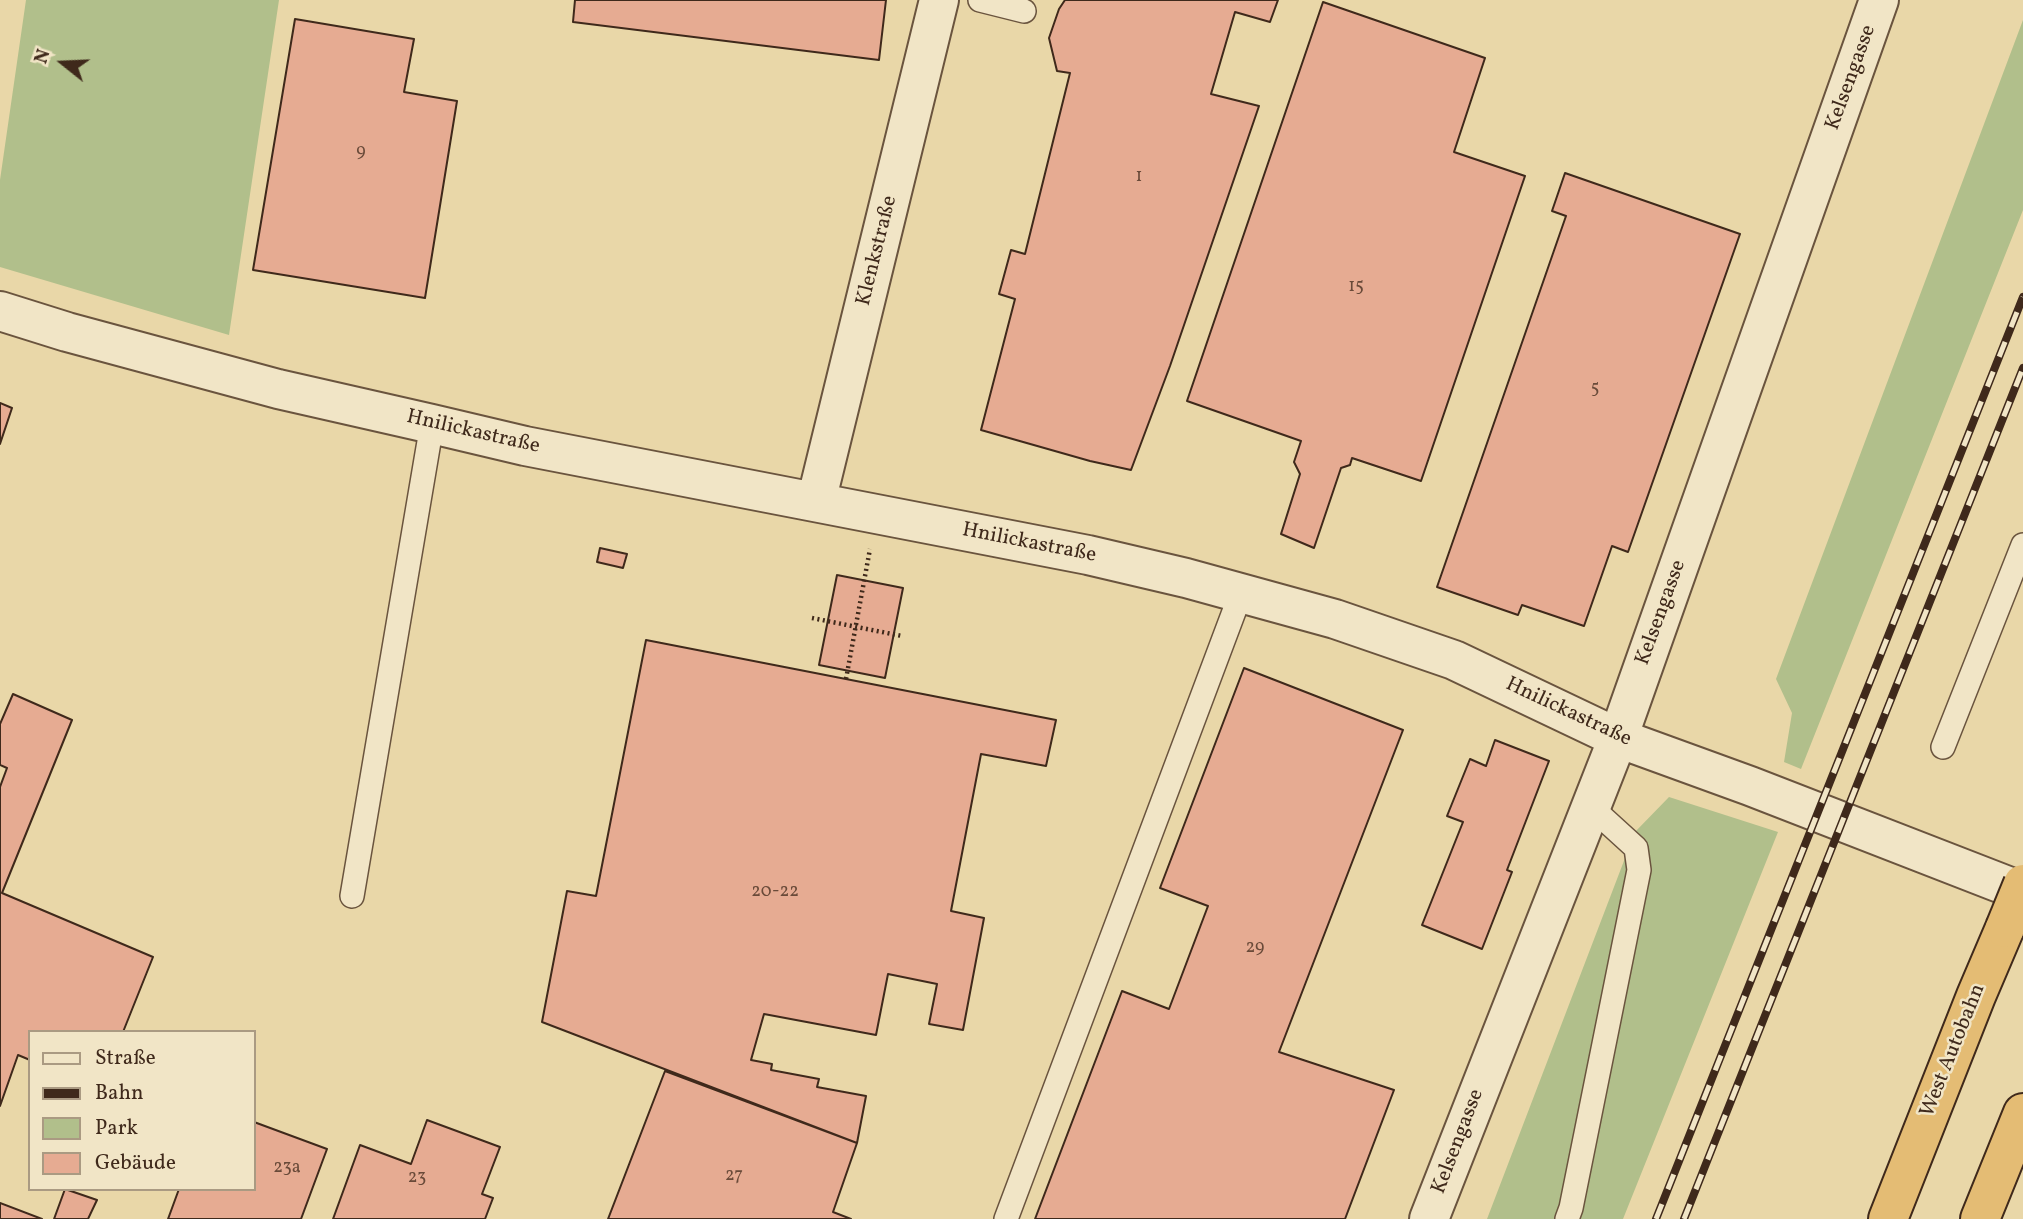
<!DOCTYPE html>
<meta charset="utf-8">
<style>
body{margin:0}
#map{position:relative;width:2023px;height:1219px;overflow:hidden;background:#e9d7a8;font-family:Vollkorn,serif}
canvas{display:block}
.legend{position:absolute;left:28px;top:1030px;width:228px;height:161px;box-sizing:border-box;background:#f1e5c6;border:2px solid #aa9a82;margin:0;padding:9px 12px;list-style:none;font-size:21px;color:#3f291b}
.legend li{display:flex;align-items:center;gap:14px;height:35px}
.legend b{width:35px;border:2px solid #aa9a82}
.north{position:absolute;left:28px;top:28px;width:70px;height:70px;-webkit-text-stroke:5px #f1e5c6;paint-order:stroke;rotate:288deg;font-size:19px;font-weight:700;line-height:28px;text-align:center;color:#3f291b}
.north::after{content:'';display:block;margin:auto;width:24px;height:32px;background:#3f291b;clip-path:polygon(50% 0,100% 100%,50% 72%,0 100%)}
</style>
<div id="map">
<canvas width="2023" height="1219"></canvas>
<ul class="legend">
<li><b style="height:9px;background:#f1e5c6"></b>Straße</li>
<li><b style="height:9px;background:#3f291b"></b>Bahn</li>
<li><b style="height:19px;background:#b1bf8b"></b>Park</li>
<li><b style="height:19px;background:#e6ab92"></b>Gebäude</li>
</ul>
<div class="north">N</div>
</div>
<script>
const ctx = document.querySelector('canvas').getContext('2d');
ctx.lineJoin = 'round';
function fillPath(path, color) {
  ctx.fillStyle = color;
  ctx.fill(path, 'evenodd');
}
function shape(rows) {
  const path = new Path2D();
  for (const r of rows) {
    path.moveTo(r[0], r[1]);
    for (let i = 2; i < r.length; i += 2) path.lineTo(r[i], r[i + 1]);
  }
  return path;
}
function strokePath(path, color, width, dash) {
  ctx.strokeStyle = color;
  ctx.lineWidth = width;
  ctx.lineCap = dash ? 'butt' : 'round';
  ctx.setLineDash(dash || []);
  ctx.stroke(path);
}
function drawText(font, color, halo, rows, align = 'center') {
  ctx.font = font + ' Vollkorn,serif';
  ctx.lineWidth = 5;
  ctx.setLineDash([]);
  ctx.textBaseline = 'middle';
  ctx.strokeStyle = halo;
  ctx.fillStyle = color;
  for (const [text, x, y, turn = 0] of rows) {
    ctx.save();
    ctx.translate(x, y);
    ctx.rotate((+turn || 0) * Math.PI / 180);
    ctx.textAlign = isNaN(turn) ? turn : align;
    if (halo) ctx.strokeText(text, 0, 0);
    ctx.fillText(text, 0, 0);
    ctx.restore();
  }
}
fillPath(shape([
 [26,0,279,0,229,335,0,267,0,180],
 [2023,20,2023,210,1801,769,1784,762,1792,713,1776,679],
 [1669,797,1778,832,1623,1219,1487,1219,1635,832]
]), '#b1bf8b');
const building = shape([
 [575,0,886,0,879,60,573,22,575,0],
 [1065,0,1278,0,1270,22,1235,12,1211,94,1259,106,1170,366,1131,470,1090,461,981,430,1015,299,999,294,1011,250,1025,254,1070,73,1057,71,1049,38,1059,9,1065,0],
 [1323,2,1485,58,1454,152,1525,176,1421,481,1352,458,1350,465,1341,468,1314,548,1281,534,1300,474,1294,462,1301,441,1187,401,1323,2],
 [295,19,414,39,404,92,457,101,425,298,253,270,295,19],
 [1565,173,1740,234,1628,552,1612,546,1584,626,1522,605,1518,615,1437,587,1566,216,1552,211,1565,173],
 [0,403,12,408,0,444,0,403],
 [600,548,627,554,623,568,597,562,600,548],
 [837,575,903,588,885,678,819,665,837,575],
 [646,640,1056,720,1046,766,981,754,951,911,984,918,963,1030,929,1024,937,984,888,974,876,1035,764,1014,751,1060,772,1064,771,1070,819,1079,817,1087,866,1096,857,1143,542,1022,567,891,596,896,646,640],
 [1244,668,1403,730,1279,1052,1394,1090,1345,1219,1035,1219,1122,991,1169,1009,1208,906,1160,888,1244,668],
 [13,694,72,720,2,893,153,957,123,1032,30,1032,30,1060,18,1055,0,1106,0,787,7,768,0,765,0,724,13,694],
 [1495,740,1549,761,1507,870,1512,872,1482,949,1422,925,1463,822,1447,816,1470,759,1486,766,1495,740],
 [665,1071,857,1143,833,1212,851,1219,608,1219,665,1071],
 [427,1120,500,1147,482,1194,493,1198,485,1219,333,1219,360,1145,411,1164,427,1120],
 [254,1122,327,1149,301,1219,168,1219,179,1189,254,1189,254,1122],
 [65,1189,97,1200,88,1219,54,1219,65,1189],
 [0,1203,42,1219,0,1219,0,1203]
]);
fillPath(building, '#e6ab92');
strokePath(building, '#3f291b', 2);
const service = shape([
 [980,0,1024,11],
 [1943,747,2023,545],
 [352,896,432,424],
 [1006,1219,1241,593],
 [1567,1219,1571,1208,1639,870,1636,848,1591,807]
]);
const minor = shape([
 [0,311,67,332,278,389,432,424,525,446,1088,555,1186,578,1335,619,1454,660,1618,738,1750,786,2023,892],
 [816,502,939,0],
 [1429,1219,1618,738,1879,0]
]);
const motorway = shape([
 [1888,1219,1976,996,2005,928],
 [1980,1219,2023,1113]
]);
strokePath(service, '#6a543e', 26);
strokePath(minor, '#6a543e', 42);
strokePath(motorway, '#3f291b', 42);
strokePath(shape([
 [812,618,902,636],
 [846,679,870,549]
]), '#3f291b', 4.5, [2, 3.5]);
strokePath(service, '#f1e5c6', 23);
strokePath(minor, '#f1e5c6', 38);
strokePath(motorway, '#e4bc74', 38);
const rail = shape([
 [1656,1219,2023,297],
 [1684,1219,2023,368]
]);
strokePath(rail, '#3f291b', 8);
strokePath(rail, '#f1e5c6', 5, [16]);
const motorwayBridge = shape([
 [2005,928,2023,884]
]);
strokePath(motorwayBridge, '#3f291b', 42, []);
strokePath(motorwayBridge, '#e4bc74', 38);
drawText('18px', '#694a39', null, [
 ["9",361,153],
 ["1",1139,178],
 ["15",1356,288],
 ["5",1595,390],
 ["20-22",775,893],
 ["29",1255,949],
 ["23a",287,1169],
 ["27",734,1177],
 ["23",417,1179]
]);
drawText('21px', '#3f291b', '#f1e5c6', [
 ["Kelsengasse",1852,78,-70],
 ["Klenkstraße",878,251,-76],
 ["Hnilickastraße",473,433,13],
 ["Hnilickastraße",1029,544,11],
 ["Kelsengasse",1662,613,-70],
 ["Hnilickastraße",1568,713,25],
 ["West Autobahn",1954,1051,-68],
 ["Kelsengasse",1459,1142,-69]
]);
</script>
